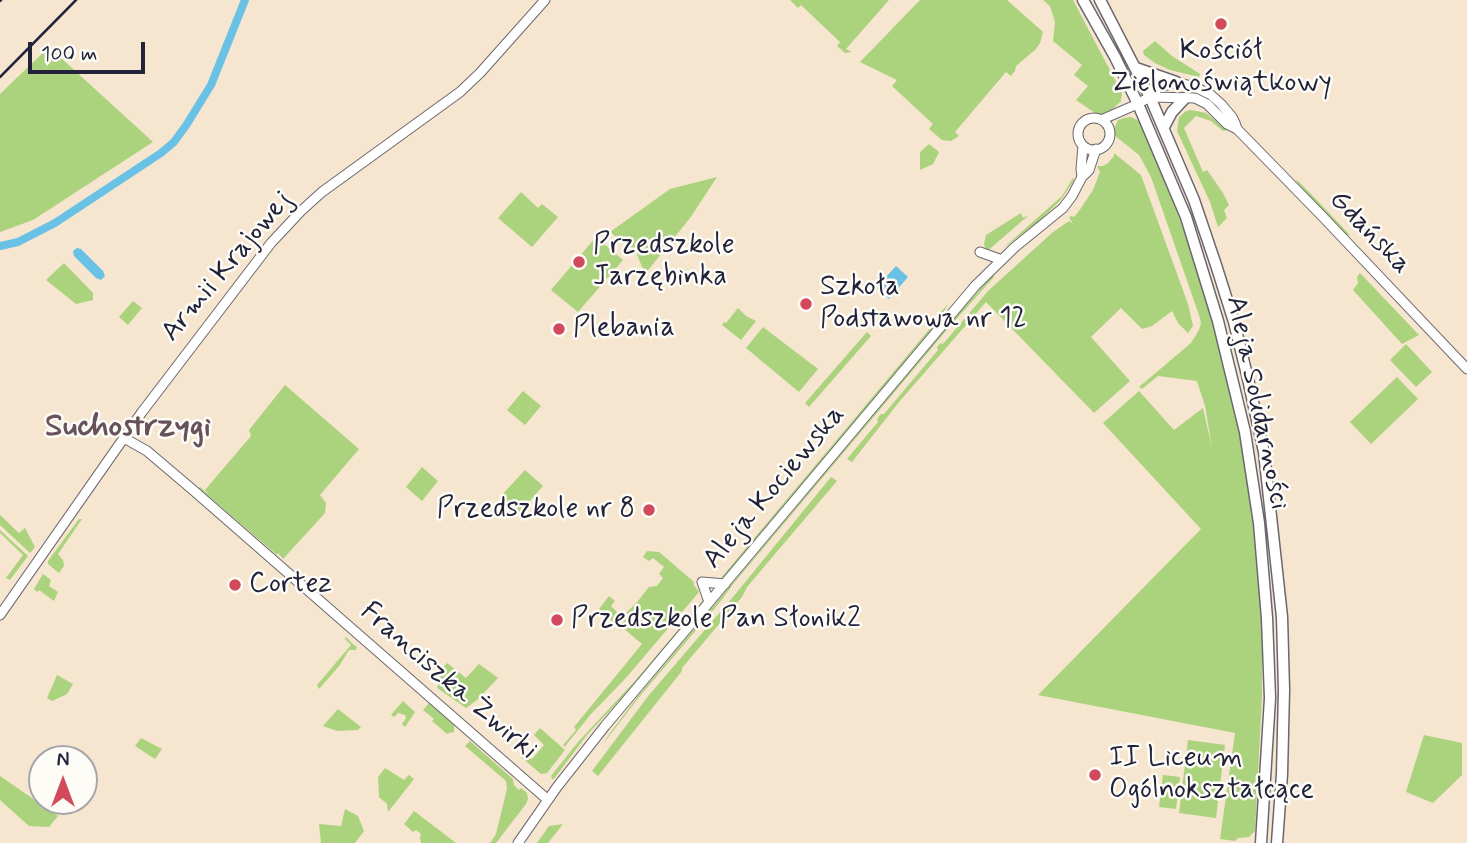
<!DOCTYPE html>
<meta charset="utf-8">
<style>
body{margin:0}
#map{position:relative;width:1467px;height:843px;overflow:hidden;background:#f6e6cf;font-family:Mynerve,sans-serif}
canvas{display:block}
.north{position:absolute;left:28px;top:745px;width:70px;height:70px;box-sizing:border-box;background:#fdfcf7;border:2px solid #a5a5ac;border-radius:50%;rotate:0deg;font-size:19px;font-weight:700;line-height:28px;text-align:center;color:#22223b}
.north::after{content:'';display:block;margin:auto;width:24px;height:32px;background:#d1495b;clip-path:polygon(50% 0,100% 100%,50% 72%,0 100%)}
.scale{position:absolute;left:28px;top:42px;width:117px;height:32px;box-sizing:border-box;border:4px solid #22223b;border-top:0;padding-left:9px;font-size:21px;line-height:24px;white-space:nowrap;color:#22223b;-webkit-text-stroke:5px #fdfcf7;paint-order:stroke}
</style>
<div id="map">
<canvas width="1467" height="843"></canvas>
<div class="north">N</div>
<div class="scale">100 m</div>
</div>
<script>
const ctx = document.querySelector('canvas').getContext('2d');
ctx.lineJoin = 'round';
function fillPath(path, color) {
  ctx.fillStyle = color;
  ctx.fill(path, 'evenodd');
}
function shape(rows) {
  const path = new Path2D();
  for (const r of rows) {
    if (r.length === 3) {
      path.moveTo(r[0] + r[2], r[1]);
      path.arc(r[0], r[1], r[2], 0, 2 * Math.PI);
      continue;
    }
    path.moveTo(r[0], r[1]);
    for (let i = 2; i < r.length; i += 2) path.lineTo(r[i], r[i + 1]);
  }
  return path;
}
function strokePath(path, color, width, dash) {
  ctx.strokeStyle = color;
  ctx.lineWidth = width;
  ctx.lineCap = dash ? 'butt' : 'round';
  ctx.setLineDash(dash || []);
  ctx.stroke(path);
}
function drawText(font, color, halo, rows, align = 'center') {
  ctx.font = font + ' Mynerve,sans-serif';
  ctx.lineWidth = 5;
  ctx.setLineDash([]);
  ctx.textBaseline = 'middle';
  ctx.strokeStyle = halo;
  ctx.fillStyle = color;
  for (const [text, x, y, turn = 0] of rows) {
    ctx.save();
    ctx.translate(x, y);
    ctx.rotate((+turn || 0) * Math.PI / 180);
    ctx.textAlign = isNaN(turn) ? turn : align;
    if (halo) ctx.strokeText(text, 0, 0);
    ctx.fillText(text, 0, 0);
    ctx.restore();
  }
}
fillPath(shape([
 [790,0,889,0,846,49,852,52,845,53,837,46,840,42,801,5,798,8],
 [920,0,1007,0,1043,32,1040,43,1036,49,1016,66,1015,71,1011,76,1006,72,955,132,959,136,951,141,942,140,929,129,933,124,892,86,897,80,860,62],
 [1043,0,1073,0,1122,93,1121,101,1112,110,1098,115,1076,100,1088,86,1074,75,1082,65,1053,41,1055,22,1050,6],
 [1155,41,1172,56,1200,74,1199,77,1170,70,1155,63,1144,55,1143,51],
 [49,47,153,142,33,220,0,232,0,94],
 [1191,110,1206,113,1227,130,1223,131,1211,121,1196,116,1184,128,1203,172,1207,170,1223,193,1229,205,1224,210,1227,218,1218,227,1210,202,1177,131,1179,117,1186,111],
 [1131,117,1137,120,1142,125,1169,190,1192,253,1212,318,1233,399,1248,480,1257,554,1262,614,1262,696,1255,831,1249,837,1238,838,1235,841,1220,839,1235,733,1038,695,1201,529,1103,423,1139,391,1174,430,1203,408,1212,448,1205,406,1197,381,1158,376,1142,389,1139,387,1191,343,1199,330,1201,323,1200,318,1151,177,1139,155,1114,135,1114,129,1118,120,1124,118],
 [929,144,939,152,933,164,920,170,920,152],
 [1114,153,1141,175,1188,304,1193,326,1188,333,1178,323,1172,311,1152,326,1142,329,1121,308,1091,337,1130,381,1094,413,986,302,899,402,852,462,847,459,878,422,877,419,881,414,884,414,938,350,937,347,941,343,943,344,989,290,1053,232,1069,221,1073,224,1069,217,1072,216,1074,217,1079,211,1093,190,1100,172,1097,166,1103,166,1108,163,1114,156],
 [717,177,690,218,645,274,636,252,610,232,670,189],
 [1073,178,1074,180,1060,201,1039,221,1001,250,1062,196],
 [1296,179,1311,194,1350,235,1345,234,1298,184],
 [521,192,538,208,542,204,558,217,532,247,498,218],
 [1021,213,1023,218,1029,215,992,247,988,251,986,250,984,244,986,235],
 [596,237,623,260,578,312,551,290],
 [64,263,93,293,93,300,76,304,46,280],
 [1360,273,1419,335,1402,344,1353,290,1358,283,1357,277],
 [993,275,994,277,951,325,734,583,720,602,640,696,603,744,608,736,638,696,964,307],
 [133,301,142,308,128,325,119,317],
 [948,304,937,324,738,561,725,576,720,579,932,326,939,318,939,314],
 [738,308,746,316,756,321,741,340,722,325,724,322,726,323],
 [763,327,818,369,799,392,746,348],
 [867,332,871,336,809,407,805,403],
 [1406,344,1432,372,1416,387,1390,360],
 [1397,377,1418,399,1371,444,1350,422],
 [285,385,359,449,320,495,326,503,325,513,283,559,278,553,277,555,199,488,200,487,211,496,205,490,251,436,249,430],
 [523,391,541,406,525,425,507,410],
 [422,467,438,481,422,501,406,487],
 [525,470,543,486,519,513,500,497],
 [831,477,837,481,747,587,742,597,682,668,682,671,598,776,592,771,649,695,733,597],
 [0,515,19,533,25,528,35,547,30,553,0,525],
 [79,519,82,519,58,554,63,560,64,566,59,573,48,564,48,561],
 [0,530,28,556,10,580,6,578,23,555,0,533],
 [647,551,659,552,694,582,693,584,699,592,625,679,591,714,566,745,566,747,563,745,576,730,574,727,642,644,623,628,620,631,618,627,599,609,609,596,615,601,611,606,622,617,638,601,649,587,657,586,663,578,659,574,664,567,653,558,649,561,643,557],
 [43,574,51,580,49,586,58,592,54,601,39,590,37,592,34,589],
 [704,599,702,604,632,687,587,735,553,780,551,776,578,742,635,681],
 [346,637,353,644,357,647,356,650,349,650,339,666,319,689,317,685,351,645,345,639],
 [447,663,466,678,479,664,498,678,477,700,466,708,437,688,440,680,438,673],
 [57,675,73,684,67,694,52,701,47,698],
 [403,701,415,712,405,727,402,724,406,718,405,715,398,713,394,717,391,715],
 [429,703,451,721,454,725,454,733,452,732,447,734,432,721,434,719,423,710],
 [338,709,361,727,358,730,337,731,323,726],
 [540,728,565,750,547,773,541,774,521,757,525,753,532,759,544,745,534,735],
 [1424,735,1462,743,1462,775,1433,803,1406,792],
 [141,738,162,749,155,759,135,746],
 [1188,740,1225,745,1216,818,1179,813],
 [470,741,513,779,514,785,519,790,521,788,527,793,528,799,526,804,496,843,490,843,496,834,507,789,506,781,465,746],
 [385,768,404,780,409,775,414,779,388,812,387,804,379,797,378,777],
 [1163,775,1180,777,1176,809,1159,807],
 [0,776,58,816,49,827,29,826,0,800],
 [345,809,358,816,364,831,355,843,321,843,319,824,341,826],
 [414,811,456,843,421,843,420,837,421,834,416,830,413,832,404,824],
 [563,824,548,843,537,843,549,826]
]), '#abd27d');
fillPath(shape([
 [77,248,81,249,103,271,105,276,101,280,96,278,74,256,73,251],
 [896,266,908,277,889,299,876,288]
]), '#69c1e6');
strokePath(shape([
 [0,246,18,242,55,223,161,153,174,142,187,124,211,85,245,0]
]), '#69c1e6', 8);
const tertiary = shape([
 [1150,97,1195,98,1207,104,1227,124,1237,129,1322,216,1467,369],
 [1094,134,16],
 [1101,120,1133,106,1150,97,1158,88,1176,82,1195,87,1211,95,1221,104,1232,117,1235,123,1237,129],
 [1082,177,1081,169,1083,146],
 [980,252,1002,260],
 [124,438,147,451,193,490,548,800],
 [709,602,702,582,725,584],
 [0,615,142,412,271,243,301,211,322,192,460,92,480,73,545,0],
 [518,843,557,787,605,726,975,286,1015,247,1063,208,1072,196,1082,177,1089,170,1096,149]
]);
const primary = shape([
 [1083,0,1115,57,1138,104,1186,217,1218,321,1245,432,1259,523,1267,618,1270,698,1261,843],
 [1100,0,1150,97,1194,200,1216,265,1234,322,1248,379,1264,452,1282,617,1284,690,1282,774,1277,843],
 [1136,68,1176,82],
 [1164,127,1172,112,1185,98]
]);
strokePath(tertiary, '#6c676f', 11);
strokePath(primary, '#6c676f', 13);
strokePath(tertiary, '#fff', 9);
strokePath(primary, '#fff', 10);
strokePath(shape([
 [0,1,1,0],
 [0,77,76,0]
]), '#22223b', 2.5);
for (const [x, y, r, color] of [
 [1221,24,7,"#d1495b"],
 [579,262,7,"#d1495b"],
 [806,304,7,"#d1495b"],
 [559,329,7,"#d1495b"],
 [649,510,7,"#d1495b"],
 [235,585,7,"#d1495b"],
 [557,620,7,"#d1495b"],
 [1095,775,7,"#d1495b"]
]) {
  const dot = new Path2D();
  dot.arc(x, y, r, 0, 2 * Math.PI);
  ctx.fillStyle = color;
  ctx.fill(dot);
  strokePath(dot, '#fdfcf7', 2.5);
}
drawText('28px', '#22223b', '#fdfcf7', [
 ["Kościół",1221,52,"center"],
 ["Zielonoświątkowy",1221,84,"center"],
 ["Przedszkole",593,246],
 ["Jarzębinka",593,278],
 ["Szkoła",820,288],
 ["Podstawowa nr 12",820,320],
 ["Plebania",573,329],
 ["Przedszkole nr 8",635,510,"right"],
 ["Cortez",249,585],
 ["Przedszkole Pan Słonik2",571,620],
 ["II Liceum",1109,759],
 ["Ogólnokształcące",1109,791]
], 'left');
drawText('28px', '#22223b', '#fdfcf7', [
 ["Gdańska",1369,233,46],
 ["Armii Krajowej",228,267,-50],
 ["Aleja Solidarności",1256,403,78],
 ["Aleja Kociewska",775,488,-50],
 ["Franciszka Żwirki",448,682,41]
]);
drawText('bold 32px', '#67515b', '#fdfcf7', [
 ["Suchostrzygi",128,428]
]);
</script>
